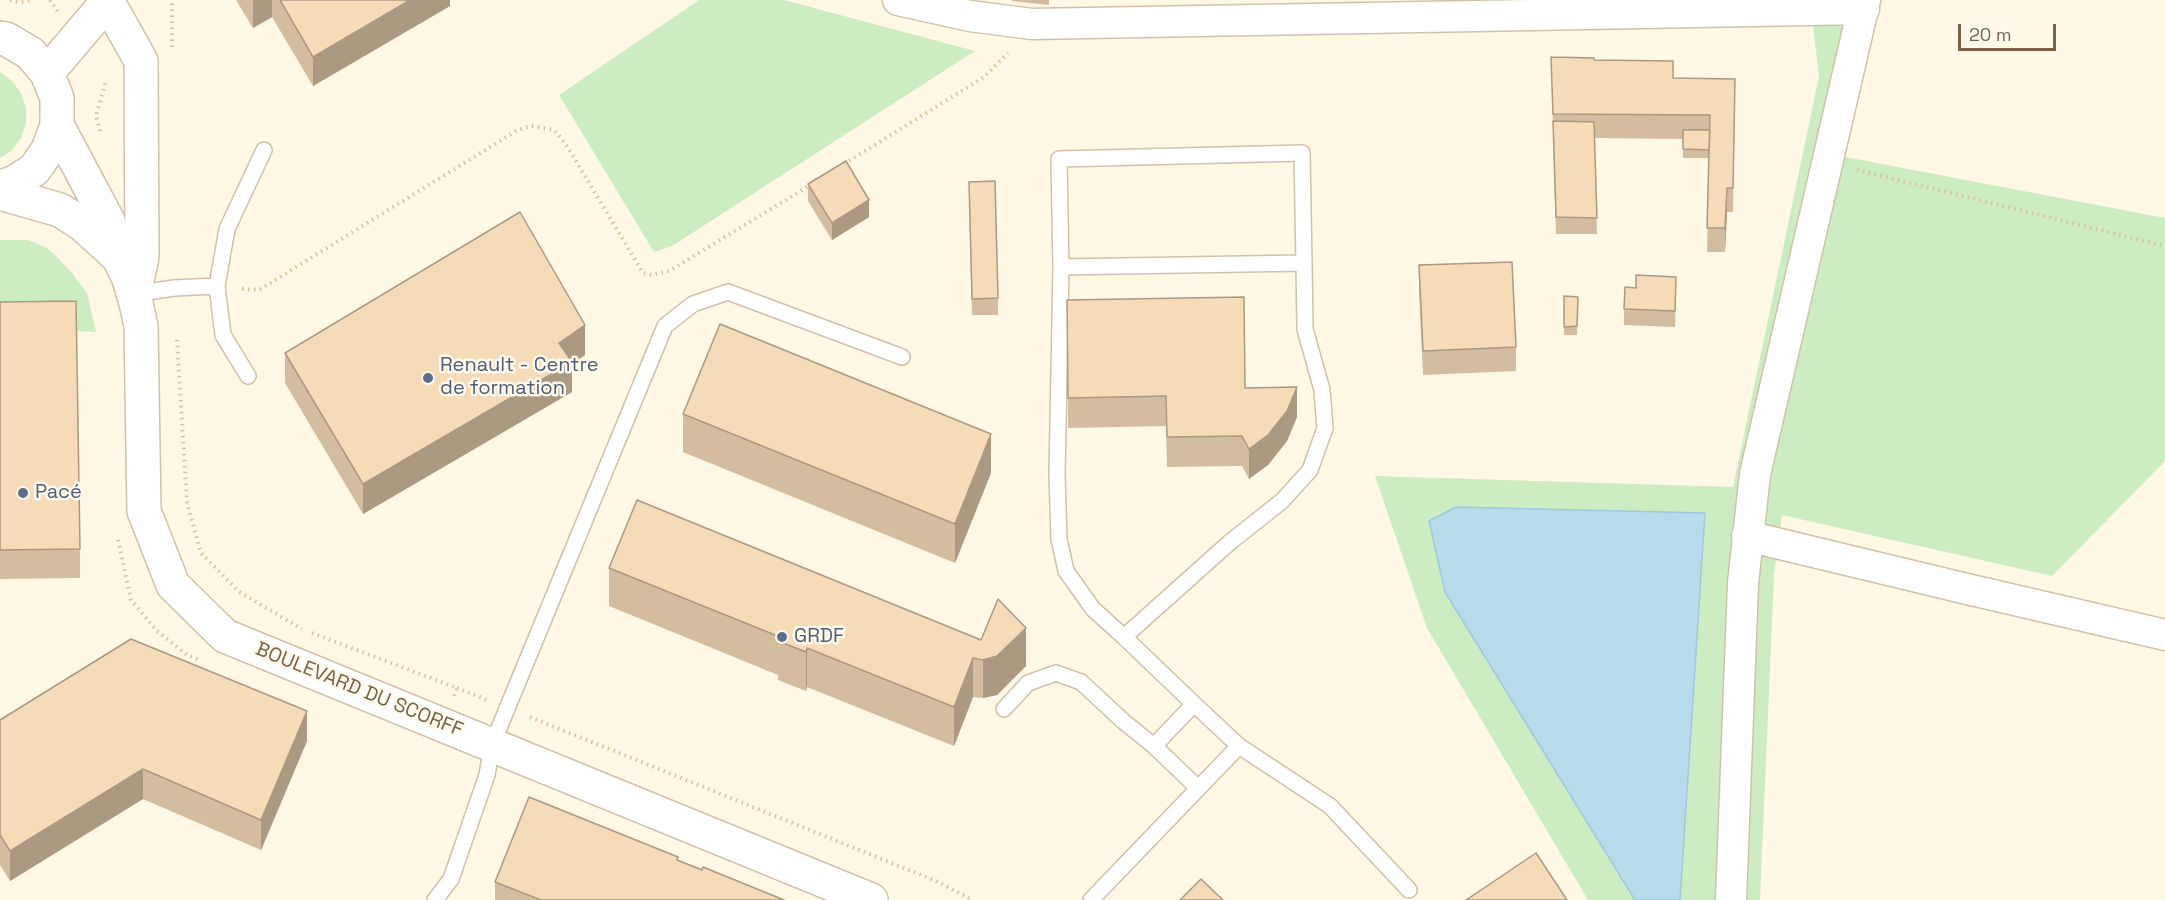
<!DOCTYPE html>
<meta charset="utf-8">
<style>
body{margin:0}
#map{position:relative;width:2165px;height:900px;overflow:hidden;background:#fef8e4;font-family:"Space Grotesk",sans-serif}
canvas{display:block}
.scale{position:absolute;left:1958px;top:24px;width:98px;height:27px;box-sizing:border-box;border:3px solid #7a6147;border-top:0;padding-left:8px;font-size:18px;line-height:21px;white-space:nowrap;color:#7a6147;-webkit-text-stroke:4px #fffaec;paint-order:stroke}
</style>
<div id="map">
<canvas width="2165" height="900"></canvas>
<div class="scale">20 m</div>
</div>
<script>
const ctx = document.querySelector('canvas').getContext('2d');
ctx.lineJoin = 'round';
function fillPath(path, color) {
  ctx.fillStyle = color;
  ctx.fill(path, 'evenodd');
}
function shape(rows) {
  const path = new Path2D();
  for (const r of rows) {
    path.moveTo(r[0], r[1]);
    for (let i = 2; i < r.length; i += 2) path.lineTo(r[i], r[i + 1]);
  }
  return path;
}
function strokePath(path, color, width, dash) {
  ctx.strokeStyle = color;
  ctx.lineWidth = width;
  ctx.lineCap = dash ? 'butt' : 'round';
  ctx.setLineDash(dash || []);
  ctx.stroke(path);
}
function drawText(font, color, halo, rows, align = 'center') {
  ctx.font = font + ' "Space Grotesk",sans-serif';
  ctx.lineWidth = 5;
  ctx.setLineDash([]);
  ctx.textBaseline = 'middle';
  ctx.strokeStyle = halo;
  ctx.fillStyle = color;
  for (const [text, x, y, turn = 0] of rows) {
    ctx.save();
    ctx.translate(x, y);
    ctx.rotate((+turn || 0) * Math.PI / 180);
    ctx.textAlign = isNaN(turn) ? turn : align;
    if (halo) ctx.strokeText(text, 0, 0);
    ctx.fillText(text, 0, 0);
    ctx.restore();
  }
}
fillPath(shape([
 [699,0,784,0,975,51,672,246,654,252,559,95],
 [1810,0,1848,0,1840,156,2165,218,2165,461,2052,576,1782,515,1774,575,1760,900,1588,900,1427,628,1375,476,1733,487,1819,76],
 [0,72,12,81,21,93,26,108,26,123,21,138,11,151,0,158],
 [0,240,28,240,45,247,54,254,72,273,87,293,96,332,76,331,50,309,0,301]
]), '#ccedc1');
const water = shape([
 [1456,507,1705,513,1680,900,1635,900,1445,592,1429,521,1456,507]
]);
fillPath(water, '#b6dbea');
strokePath(water, '#9cc9dd', 1.5);
const service = shape([
 [1061,267,1057,475,1059,539,1066,571,1093,609,1124,637],
 [217,286,227,229,264,150],
 [134,294,174,288,217,286,223,335,248,376],
 [1194,704,1124,637,1229,543,1282,501,1310,470,1325,428,1322,390,1305,329,1304,263,1302,153,1059,159,1061,267,1304,263],
 [1004,709,1028,683,1056,673,1081,682,1123,721,1154,746],
 [1239,746,1330,806,1409,890],
 [435,900,451,879,487,775,492,745,665,326,693,304,728,292,902,357],
 [1091,900,1239,746,1194,704,1154,746,1198,788]
]);
const minor = shape([
 [898,0,970,16,1032,24,1864,9],
 [1747,536,1967,589,2165,635],
 [1731,900,1743,583,1755,474,1865,0]
]);
const tertiary = shape([
 [108,2,141,61,142,257,134,294],
 [0,38,6,39,30,53,47,73,57,98,57,125,48,150,34,170,13,183,0,187],
 [47,73,109,0],
 [57,125,108,221,119,258,129,279,136,303,141,326,144,511,173,585,225,636,871,900],
 [0,193,60,210,82,224,116,255]
]);
strokePath(service, '#d1c1a9', 18);
strokePath(minor, '#d1c1a9', 33);
strokePath(tertiary, '#d1c1a9', 36);
strokePath(shape([
 [10,0,20,2,31,0],
 [50,0,58,12],
 [172,47,172,0],
 [100,131,96,116,106,81],
 [844,164,984,77,1008,53],
 [1857,170,2165,246],
 [242,289,259,290,516,131,530,126,554,130,567,146,643,273,652,275,669,271,812,184],
 [177,340,187,503,201,553,238,591,302,629],
 [118,540,131,600,157,631,187,655,200,660],
 [312,633,457,688,454,696],
 [457,688,487,700],
 [530,717,936,881,973,900]
]), '#dcbe9c', 4, [1.5, 4.5]);
strokePath(service, '#fff', 15);
strokePath(minor, '#fff', 30);
strokePath(tertiary, '#fff', 33);
fillPath(shape([
 [236,0,450,0,450,6,313,86,272,17,253,28],
 [1012,0,1049,0,1049,5,1012,1],
 [1551,57,1594,60,1673,78,1735,79,1733,212,1727,212,1725,252,1707,252,1709,158,1683,158,1683,139,1594,138,1597,234,1556,234],
 [808,184,869,217,832,240,808,201],
 [969,199,998,298,998,315,972,315],
 [1419,265,1516,347,1516,371,1423,375,1419,289],
 [1676,293,1675,327,1624,325,1624,309],
 [1564,296,1578,297,1577,335,1564,335],
 [1067,300,1245,388,1297,417,1287,441,1268,465,1249,479,1242,466,1167,467,1166,426,1068,428],
 [0,302,80,549,80,578,0,579],
 [285,353,585,355,572,364,572,392,363,514,285,383],
 [683,414,991,473,955,563,683,452],
 [609,568,1026,666,997,695,983,698,973,697,954,746,807,687,806,691,778,680,778,675,609,606],
 [0,720,307,741,261,850,143,799,10,881,0,865],
 [678,860,784,900,495,900,495,882]
]), '#d4bc9f');
fillPath(shape([
 [253,0,272,0,272,17,253,28],
 [410,0,450,0,450,6,313,86,313,57],
 [1727,188,1727,212,1725,252,1725,228],
 [869,200,869,217,832,240,832,223],
 [585,325,585,355,572,364,572,392,363,514,363,484,559,343],
 [1297,387,1297,417,1287,441,1268,465,1249,479,1249,449],
 [991,434,991,473,955,563,955,524],
 [1026,628,1026,666,997,695,983,698,983,660],
 [807,648,807,687,806,691,806,652],
 [973,658,973,697,954,746,954,707],
 [307,711,307,741,261,850,261,820],
 [143,769,143,799,10,881,10,851]
]), '#ac9982');
const building = shape([
 [280,0,410,0,313,57,280,0],
 [1551,57,1594,58,1594,60,1673,61,1673,78,1735,79,1733,188,1727,188,1725,228,1707,228,1710,115,1553,114,1551,57],
 [1553,121,1594,122,1597,218,1556,217,1553,121],
 [1683,130,1710,130,1709,150,1683,149,1683,130],
 [846,161,869,200,832,223,808,184,846,161],
 [995,181,998,298,972,299,969,182,995,181],
 [520,212,585,325,559,343,572,362,363,484,285,353,520,212],
 [1512,262,1516,347,1423,351,1419,265,1512,262],
 [1636,275,1676,277,1675,311,1624,309,1625,287,1636,288,1636,275],
 [1564,296,1578,297,1577,326,1564,327,1564,296],
 [1244,297,1245,388,1297,387,1287,411,1268,435,1249,449,1242,436,1167,437,1166,396,1068,398,1067,300,1244,297],
 [76,301,80,549,0,550,0,302,76,301],
 [720,324,991,434,955,524,683,414,720,324],
 [637,500,981,640,998,599,1026,628,997,656,983,660,973,658,954,707,807,648,806,652,778,641,780,637,609,568,637,500],
 [131,639,307,711,261,820,143,769,10,851,0,835,0,720,131,639],
 [529,797,678,857,677,860,702,870,703,867,784,900,541,900,495,882,529,797],
 [1536,853,1567,900,1466,900,1536,853],
 [1201,879,1223,900,1180,900,1201,879]
]);
fillPath(building, '#f6dbb9');
strokePath(building, '#ac9982', 1.5);
for (const [x, y, r, color] of [
 [428,378,6,"#5c6f8a"],
 [23,493,6,"#5c6f8a"],
 [782,637,6,"#5c6f8a"]
]) {
  const dot = new Path2D();
  dot.arc(x, y, r, 0, 2 * Math.PI);
  ctx.fillStyle = color;
  ctx.fill(dot);
  strokePath(dot, '#fffaec', 2);
}
drawText('20px', '#4e5e75', '#fffaec', [
 ["Renault - Centre",440,366],
 ["de formation",440,389],
 ["Pacé",35,493],
 ["GRDF",794,637]
], 'left');
drawText('20px', '#7a6147', '#fffaec', [
 ["BOULEVARD DU SCORFF",359,690,22]
]);
</script>
